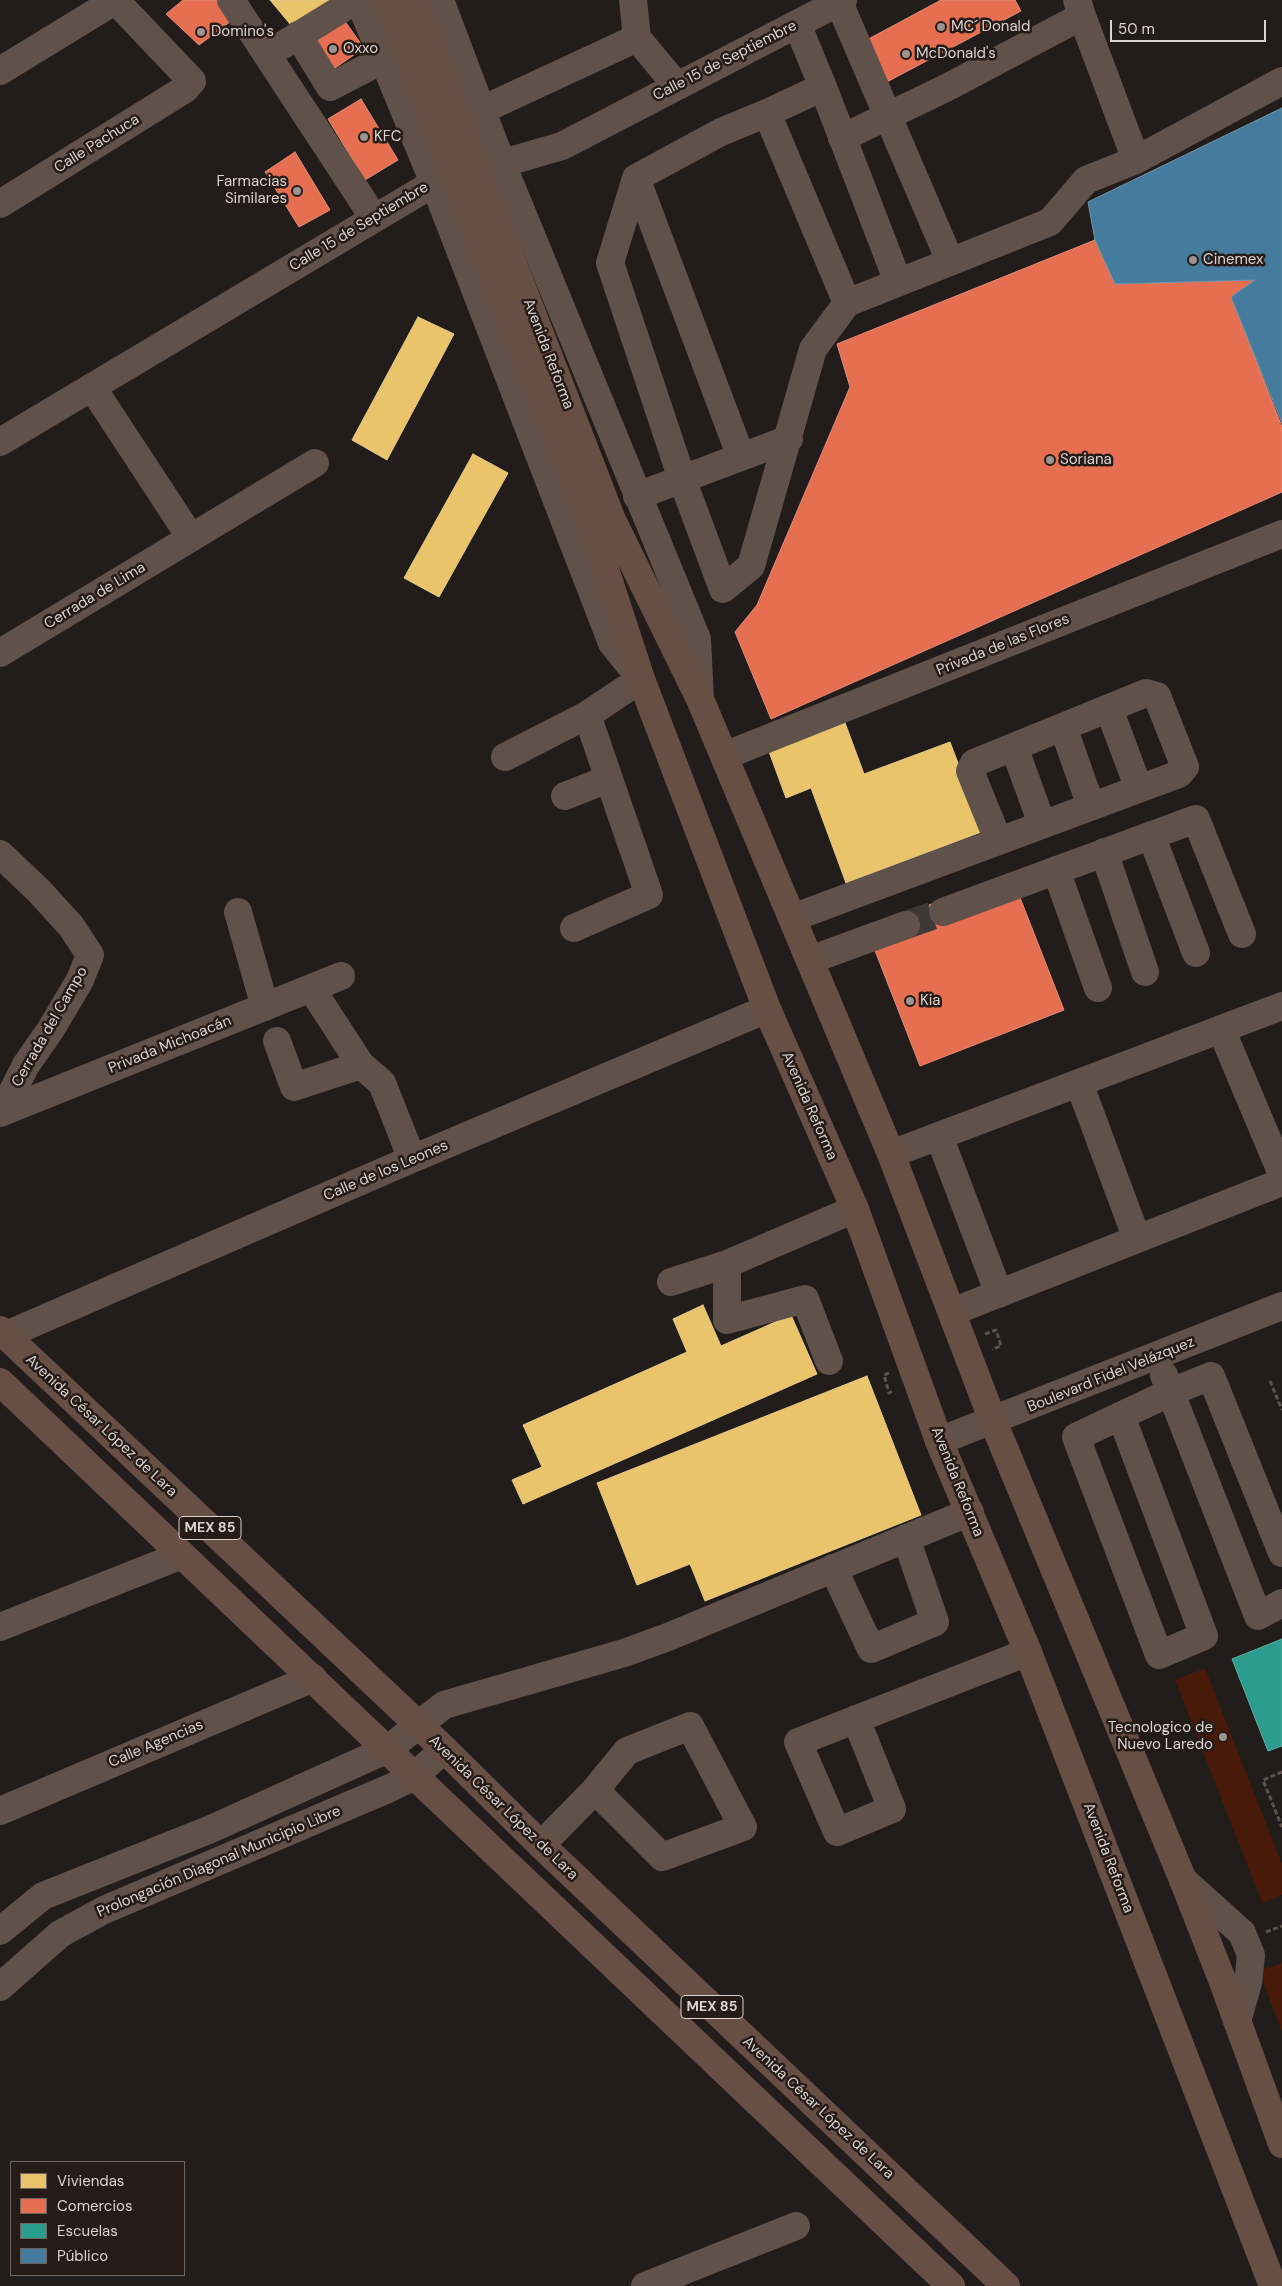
<!DOCTYPE html>
<meta charset="utf-8">
<style>
body{margin:0}
#map{position:relative;width:1282px;height:2286px;overflow:hidden;background:#221c1a;font-family:"DM Sans",sans-serif}
canvas{display:block}
.legend{position:absolute;left:10px;top:2161px;width:175px;height:115px;box-sizing:border-box;background:#251b17;border:1px solid #6e6562;margin:0;padding:6px 9px;list-style:none;font-size:15px;color:#dcd4d2}
.legend li{display:flex;align-items:center;gap:10px;height:25px}
.legend b{width:25px;border:1px solid #6e6562}
.scale{position:absolute;left:1110px;top:20px;width:156px;height:22px;box-sizing:border-box;border:2px solid #dcd4d2;border-top:0;padding-left:6px;font-size:15px;line-height:18px;white-space:nowrap;color:#dcd4d2;-webkit-text-stroke:4px #251b17;paint-order:stroke}
</style>
<div id="map">
<canvas width="1282" height="2286"></canvas>
<ul class="legend">
<li><b style="height:14px;background:#e9c46a"></b>Viviendas</li>
<li><b style="height:14px;background:#e76f51"></b>Comercios</li>
<li><b style="height:14px;background:#2a9d8f"></b>Escuelas</li>
<li><b style="height:14px;background:#457b9d"></b>Público</li>
</ul>
<div class="scale">50 m</div>
</div>
<script>
const ctx = document.querySelector('canvas').getContext('2d');
ctx.lineJoin = 'round';
function fillPath(path, color) {
  ctx.fillStyle = color;
  ctx.fill(path, 'evenodd');
}
function shape(rows) {
  const path = new Path2D();
  for (const r of rows) {
    path.moveTo(r[0], r[1]);
    for (let i = 2; i < r.length; i += 2) path.lineTo(r[i], r[i + 1]);
  }
  return path;
}
function strokePath(path, color, width, dash) {
  ctx.strokeStyle = color;
  ctx.lineWidth = width;
  ctx.lineCap = dash ? 'butt' : 'round';
  ctx.setLineDash(dash || []);
  ctx.stroke(path);
}
function drawText(font, color, halo, rows, align = 'center') {
  ctx.font = font + ' "DM Sans",sans-serif';
  ctx.lineWidth = 5;
  ctx.setLineDash([]);
  ctx.textBaseline = 'middle';
  ctx.strokeStyle = halo;
  ctx.fillStyle = color;
  for (const [text, x, y, turn = 0] of rows) {
    ctx.save();
    ctx.translate(x, y);
    ctx.rotate((+turn || 0) * Math.PI / 180);
    ctx.textAlign = isNaN(turn) ? turn : align;
    if (halo) ctx.strokeText(text, 0, 0);
    ctx.fillText(text, 0, 0);
    ctx.restore();
  }
}
fillPath(shape([
 [1205,1668,1282,1864,1282,1895,1262,1903,1175,1680],
 [1282,1963,1282,2032,1259,1971]
]), '#471a0a');
const homes = shape([
 [270,0,331,0,295,30,270,0],
 [418,317,454,334,387,460,352,440,418,317],
 [473,454,508,473,439,597,404,578,473,454],
 [844,720,864,774,950,742,984,831,846,883,811,788,786,798,768,749,844,720],
 [703,1305,721,1346,791,1315,817,1374,523,1504,512,1480,542,1467,523,1425,687,1352,673,1319,703,1305],
 [867,1376,921,1515,705,1601,690,1564,637,1585,597,1483,867,1376]
]);
fillPath(homes, '#e9c46a');
strokePath(homes, '#e5c989', 1);
const shops = shape([
 [183,0,222,0,235,18,199,45,166,14,183,0],
 [941,0,1015,0,1021,11,883,84,861,43,941,0],
 [344,20,364,48,335,68,316,41,344,20],
 [361,99,398,160,365,180,328,119,361,99],
 [295,152,330,210,299,227,265,172,295,152],
 [1095,240,1115,284,1255,280,1231,297,1282,427,1282,492,771,719,735,632,757,605,850,387,837,344,1095,240],
 [1019,895,1064,1010,920,1066,874,948,902,916,939,901,1019,895]
]);
fillPath(shops, '#e76f51');
strokePath(shops, '#e48d78', 1);
const schools = shape([
 [1282,1639,1282,1746,1268,1751,1232,1659,1282,1639]
]);
fillPath(schools, '#2a9d8f');
strokePath(schools, '#5faea3', 1);
const public = shape([
 [1282,108,1282,423,1231,297,1255,280,1115,284,1095,240,1088,202,1282,108]
]);
fillPath(public, '#457b9d');
strokePath(public, '#7296ad', 1);
strokePath(shape([
 [906,925,943,912]
]), '#3e3836', 28, [28, 14]);
strokePath(shape([
 [985,1334,996,1330,1001,1346,992,1349],
 [889,1373,884,1375,889,1393,894,1390],
 [1270,1381,1282,1410],
 [1282,1772,1263,1780,1282,1827],
 [1266,1932,1282,1926]
]), '#5d514c', 3, [5, 2.5]);
strokePath(shape([
 [231,0,374,218],
 [359,0,434,183,612,643,641,679,587,715,505,757],
 [440,0,502,164,697,639,700,699],
 [838,0,950,261],
 [1082,16,1136,160],
 [797,24,823,87,767,113,847,303],
 [298,35,330,87,382,60],
 [637,38,677,86],
 [283,45,356,0],
 [0,71,116,0],
 [823,87,898,282],
 [482,110,637,38,633,0],
 [842,138,946,88,1082,16,1077,0],
 [636,178,721,132,767,113],
 [0,204,185,89,192,81,115,0],
 [92,387,191,538],
 [0,442,434,183,562,146,843,0],
 [741,457,636,178,610,263,682,479,723,589,751,566,813,349,847,303,1050,222,1086,180,1136,160,1282,81],
 [637,496,789,439],
 [0,653,315,463],
 [1109,709,1139,789],
 [1063,727,1091,806],
 [1014,747,1042,824],
 [724,756,1282,534],
 [565,796,608,779],
 [1151,835,1196,953],
 [1104,852,1145,972],
 [0,854,39,891,71,926,90,955,80,980,51,1029,26,1065,2,1112],
 [1056,870,1098,988],
 [238,912,265,1007],
 [943,912,1196,819,1242,934],
 [792,918,1179,774,1185,767,1157,696,1146,693,974,763,970,771,998,840],
 [574,928,649,895,587,715],
 [810,960,906,925],
 [311,988,361,1065,382,1083,412,1159],
 [1221,1029,1282,1174],
 [277,1041,294,1087,361,1065],
 [1079,1083,1137,1239],
 [0,1113,341,976],
 [939,1136,999,1294],
 [891,1154,1282,1006],
 [727,1264,727,1320,805,1299,829,1361],
 [671,1282,727,1264,855,1209],
 [952,1312,1282,1182],
 [6,1335,412,1159,767,1009],
 [1164,1375,1258,1616,1282,1603],
 [1121,1416,1204,1636,1159,1655,1076,1437,1171,1392,1211,1376,1282,1553],
 [939,1441,1282,1306],
 [833,1568,871,1649,935,1622,906,1538],
 [0,1627,182,1555],
 [856,1719,892,1809,837,1832,798,1742,1028,1652],
 [0,1811,313,1678],
 [541,1845,595,1790,627,1751,690,1726,743,1827,662,1857,595,1790],
 [1183,1880,1242,1933,1251,1955,1248,1983,1237,2021],
 [0,1931,43,1896,211,1829,388,1749,444,1705,624,1653,668,1637,970,1512],
 [0,1987,60,1934,104,1910,390,1788,415,1776,444,1749],
 [645,2286,796,2226]
]), '#61514b', 28);
strokePath(shape([
 [387,0,454,177,592,529,641,679,767,1009,855,1209,939,1441,1028,1652,1273,2286],
 [415,0,477,171,612,520,700,699,891,1154,993,1421,1183,1880,1223,1982,1282,2144],
 [0,1330,444,1749,541,1845,1006,2286],
 [0,1382,951,2286]
]), '#684f46', 28);
for (const [x, y, r, color] of [
 [941,27,5,"#9b9492"],
 [201,32,5,"#9b9492"],
 [333,49,5,"#9b9492"],
 [906,54,5,"#9b9492"],
 [364,137,5,"#9b9492"],
 [297,191,5,"#9b9492"],
 [1193,260,5,"#9b9492"],
 [1050,460,5,"#9b9492"],
 [910,1001,5,"#9b9492"],
 [1223,1737,5,"#9b9492"]
]) {
  const dot = new Path2D();
  dot.arc(x, y, r, 0, 2 * Math.PI);
  ctx.fillStyle = color;
  ctx.fill(dot);
  strokePath(dot, '#251b17', 2);
}
for (const [x, y, w] of [
 [210,1528,62],
 [712,2007,62]
]) {
  const box = new Path2D();
  box.roundRect(x - w / 2, y - 11.5, w, 23, 4);
  ctx.fillStyle = '#251b17';
  ctx.fill(box);
  strokePath(box, '#dcd4d2', 1);
}
drawText('bold 14px', '#dcd4d2', null, [
 ["MEX 85",210,1528],
 ["MEX 85",712,2007]
]);
drawText('15px', '#dcd4d2', '#251b17', [
 ["MC´ Donald",951,27],
 ["Domino's",211,32],
 ["Oxxo",343,49],
 ["McDonald's",916,54],
 ["KFC",374,137],
 ["Farmacias",287,182,"right"],
 ["Similares",287,199,"right"],
 ["Cinemex",1203,260],
 ["Soriana",1060,460],
 ["Kia",920,1001],
 ["Tecnologico de",1213,1728,"right"],
 ["Nuevo Laredo",1213,1745,"right"]
], 'left');
drawText('15px', '#dcd4d2', '#251b17', [
 ["Calle 15 de Septiembre",725,61,-27],
 ["Calle Pachuca",97,144,-32],
 ["Calle 15 de Septiembre",359,227,-31],
 ["Avenida Reforma",548,354,69],
 ["Cerrada de Lima",95,596,-31],
 ["Privada de las Flores",1003,645,-22],
 ["Cerrada del Campo",50,1027,-60],
 ["Privada Michoacán",170,1045,-22],
 ["Avenida Reforma",809,1106,66],
 ["Calle de los Leones",386,1171,-23],
 ["Boulevard Fidel Velázquez",1111,1375,-22],
 ["Avenida César López de Lara",101,1426,43],
 ["Avenida Reforma",957,1482,68],
 ["Calle Agencias",156,1744,-23],
 ["Avenida César López de Lara",503,1808,44],
 ["Avenida Reforma",1108,1858,69],
 ["Prolongación Diagonal Municipio Libre",219,1862,-23],
 ["Avenida César López de Lara",818,2108,43]
]);
</script>
